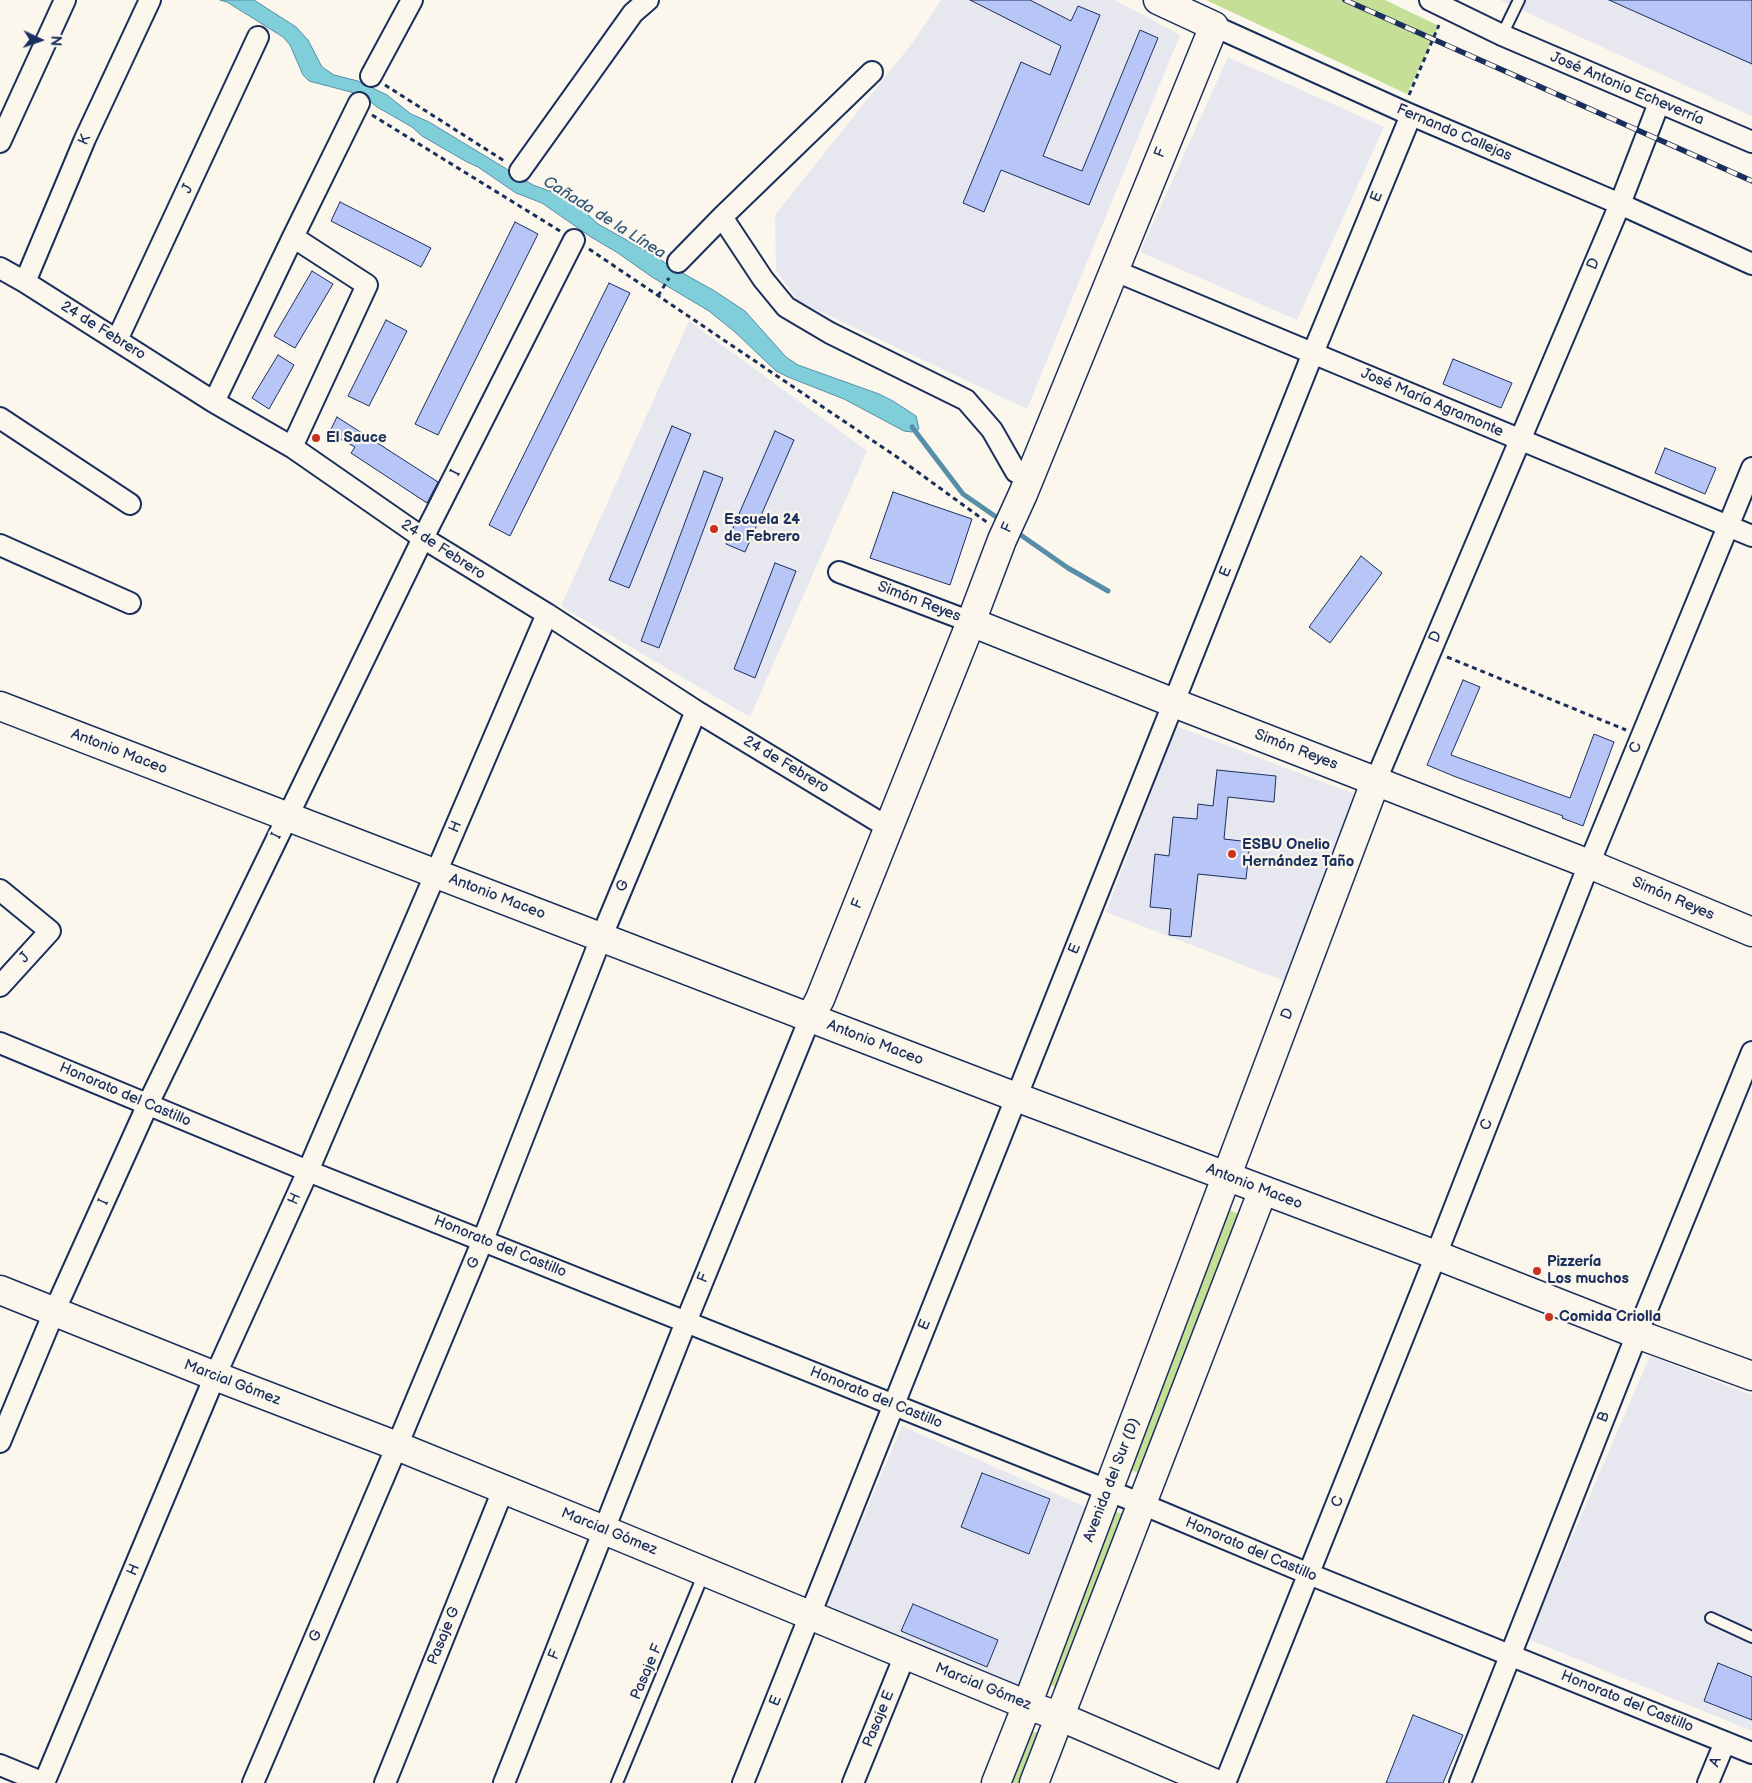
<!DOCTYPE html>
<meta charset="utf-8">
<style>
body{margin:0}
#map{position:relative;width:1752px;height:1783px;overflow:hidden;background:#fbf7ec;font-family:"Balsamiq Sans",sans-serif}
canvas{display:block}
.north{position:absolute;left:15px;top:15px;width:50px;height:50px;-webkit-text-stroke:4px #fbf7ec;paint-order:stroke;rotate:93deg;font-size:14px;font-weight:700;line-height:20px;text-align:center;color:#1b2f5e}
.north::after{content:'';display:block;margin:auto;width:18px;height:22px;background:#1b2f5e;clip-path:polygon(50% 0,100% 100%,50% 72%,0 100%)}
</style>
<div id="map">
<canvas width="1752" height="1783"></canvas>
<div class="north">N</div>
</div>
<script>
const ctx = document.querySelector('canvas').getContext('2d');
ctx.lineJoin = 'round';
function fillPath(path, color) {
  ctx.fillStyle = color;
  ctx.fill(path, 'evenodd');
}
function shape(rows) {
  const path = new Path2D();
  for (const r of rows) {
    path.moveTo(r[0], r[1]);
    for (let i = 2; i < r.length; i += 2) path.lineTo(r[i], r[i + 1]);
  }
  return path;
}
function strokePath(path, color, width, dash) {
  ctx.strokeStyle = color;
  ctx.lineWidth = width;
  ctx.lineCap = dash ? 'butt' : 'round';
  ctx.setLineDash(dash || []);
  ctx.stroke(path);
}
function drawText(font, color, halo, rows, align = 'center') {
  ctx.font = font + ' "Balsamiq Sans",sans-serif';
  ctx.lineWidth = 4.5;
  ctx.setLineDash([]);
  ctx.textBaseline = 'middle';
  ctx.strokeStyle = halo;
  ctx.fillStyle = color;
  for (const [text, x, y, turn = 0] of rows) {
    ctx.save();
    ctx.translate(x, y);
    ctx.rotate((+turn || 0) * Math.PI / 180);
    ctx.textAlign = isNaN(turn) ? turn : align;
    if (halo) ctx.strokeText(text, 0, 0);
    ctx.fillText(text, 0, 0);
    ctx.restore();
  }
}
fillPath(shape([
 [941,0,1115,0,1180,35,1027,409,798,301,776,270,775,215,913,42],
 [1500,0,1752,0,1752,116],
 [1228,57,1384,127,1297,320,1140,252],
 [689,321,867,451,750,717,561,606],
 [1176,726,1357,795,1287,982,1106,912],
 [1650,1356,1752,1395,1752,1731,1528,1639],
 [902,1426,1090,1509,1018,1687,824,1610]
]), '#e7e8ef');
fillPath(shape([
 [1206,0,1385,0,1439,26,1407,94],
 [1227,1209,1239,1214,1139,1473,1129,1470],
 [1114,1511,1123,1514,1062,1689,1050,1685],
 [1031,1731,1043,1734,1023,1783,1010,1783]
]), '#c6df96');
const water = shape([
 [220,0,254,0,296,27,308,40,322,67,334,75,358,81,387,95,411,114,429,122,533,185,561,195,584,211,598,224,657,257,668,265,713,290,745,311,786,357,798,365,879,394,893,401,916,416,919,429,912,432,904,431,844,399,788,377,776,371,735,332,709,311,652,277,618,253,591,237,542,203,516,193,478,167,467,162,422,136,412,127,377,107,362,95,309,81,303,75,290,45,283,37,227,2,220,0]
]);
fillPath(water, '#7fceda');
strokePath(water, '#578ea8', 1);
strokePath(shape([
 [912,427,963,494,1002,521],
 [1015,531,1068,568,1108,591]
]), '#578ea8', 5);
const building = shape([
 [970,0,1030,0,1071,21,1078,6,1100,15,1043,156,1082,171,1140,30,1158,38,1089,205,1001,170,984,212,963,203,1021,62,1050,75,1061,46,970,0],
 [1609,0,1752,0,1752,64,1609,0],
 [340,202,431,248,421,267,331,221,340,202],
 [515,222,538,234,438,435,415,424,515,222],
 [312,271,333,284,295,348,274,336,312,271],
 [609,283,630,293,510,536,489,525,609,283],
 [386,320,407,331,369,406,348,396,386,320],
 [278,355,294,365,269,409,252,398,278,355],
 [1453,359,1512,383,1501,408,1443,384,1453,359],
 [337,417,438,482,427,503,351,453,355,447,329,433,337,417],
 [672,426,691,434,629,588,609,580,672,426],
 [775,431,794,440,745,552,726,544,775,431],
 [1665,448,1716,468,1705,494,1655,473,1665,448],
 [704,471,723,478,659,648,641,641,704,471],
 [893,492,972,519,950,585,870,558,893,492],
 [1361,556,1382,573,1330,643,1309,627,1361,556],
 [775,563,796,571,755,678,734,669,775,563],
 [1463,680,1480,687,1451,755,1570,798,1594,734,1614,742,1583,826,1562,818,1563,816,1456,777,1427,765,1463,680],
 [1217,770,1276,776,1274,802,1228,797,1224,839,1250,842,1246,879,1198,874,1191,937,1169,935,1171,909,1150,907,1155,854,1169,856,1173,817,1197,819,1198,804,1213,806,1217,770],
 [982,1473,1050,1499,1029,1554,961,1527,982,1473],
 [913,1604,998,1640,987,1667,901,1631,913,1604],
 [1718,1663,1752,1677,1752,1720,1704,1701,1718,1663],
 [1413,1715,1463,1735,1443,1783,1386,1783,1413,1715]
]);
fillPath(building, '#b8c6f7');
strokePath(building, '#1b2f5e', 1);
const lane = shape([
 [1502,35,1519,0],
 [1711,1618,1752,1637],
 [617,1783,704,1573]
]);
const street = shape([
 [1430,0,1502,35,1752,142],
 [1214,26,1402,111,1620,204,1752,264],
 [371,76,412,0],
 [0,142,65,0],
 [520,171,633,13,648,0],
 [722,217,763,279,786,307,830,333,966,400,992,430,1016,472,1029,478],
 [678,262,722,217,872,72],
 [0,268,25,282,214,402,292,447,423,538,547,614,696,711,889,828],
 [1113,270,1752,536],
 [25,282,85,139,150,0],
 [117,340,258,37],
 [214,402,293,237,359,103],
 [0,418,130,504],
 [292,447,367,285,293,237],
 [0,545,130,603],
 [839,572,971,622],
 [1376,780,1620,204,1659,103],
 [0,890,50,931,0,986],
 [0,1043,308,1171,1142,1504,1309,1574,1752,1753],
 [0,1442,54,1312,148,1104,423,538,574,240],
 [0,1765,44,1783,215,1376,308,1171,547,614],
 [253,1783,397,1446,483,1240,601,938,696,711],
 [385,1783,503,1490],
 [504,1783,686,1322,810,1018],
 [743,1783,1313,353,1411,115],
 [853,1783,905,1655],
 [1225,1783,1436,1255,1589,864,1752,468],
 [1460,1783,1637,1334,1752,1052],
 [1708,1783,1725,1742]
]);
const secondary = shape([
 [971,622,1174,703,1589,864,1752,932],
 [0,706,1016,1097,1436,1255,1637,1334,1752,1376],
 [810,1018,820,999,971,622,1002,540,1023,494,1214,26,1158,0],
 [0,1290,215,1376,397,1446,604,1530,1027,1705,1061,1717,1214,1783],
 [996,1783,1027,1705,1376,780],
 [1034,1783,1263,1190]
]);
strokePath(lane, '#1b2f5e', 14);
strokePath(street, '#1b2f5e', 24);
strokePath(secondary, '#1b2f5e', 31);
strokePath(shape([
 [385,85,506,162],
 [1409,95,1439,25],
 [372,115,560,231],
 [589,249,897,457,988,523],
 [658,296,669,278],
 [1447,657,1626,730]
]), '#1b2f5e', 3, [5, 4]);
strokePath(lane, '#fbf7ec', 10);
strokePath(street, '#fbf7ec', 20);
strokePath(secondary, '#fbf7ec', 28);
const rail = shape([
 [1345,0,1752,181]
]);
strokePath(rail, '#1b2f5e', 5.5);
strokePath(rail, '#fbf7ec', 4, [11]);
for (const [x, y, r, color] of [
 [316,438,5,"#c8321e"],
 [714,529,5,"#c8321e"],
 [1232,854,5,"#c8321e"],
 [1537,1271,5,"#c8321e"],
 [1549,1317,5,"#c8321e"]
]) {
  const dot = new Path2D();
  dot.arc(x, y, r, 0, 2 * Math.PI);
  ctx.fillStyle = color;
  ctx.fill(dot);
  strokePath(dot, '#fbf7ec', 2);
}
drawText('15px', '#1b2f5e', '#fbf7ec', [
 ["José Antonio Echeverría",1627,89,23],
 ["Fernando Callejas",1454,133,23],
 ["K",85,140,-66],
 ["F",1161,153,-68],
 ["J",188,189,-65],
 ["E",1377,197,-68],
 ["D",1594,264,-67],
 ["24 de Febrero",103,331,32],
 ["José María Agramonte",1432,403,23],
 ["I",456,473,-63],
 ["F",1008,528,-66],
 ["24 de Febrero",443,550,33],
 ["E",1226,572,-68],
 ["Simón Reyes",919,602,21],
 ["D",1436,637,-67],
 ["C",1636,748,-68],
 ["Simón Reyes",1296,750,21],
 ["Antonio Maceo",119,752,21],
 ["24 de Febrero",786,765,31],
 ["H",456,827,-67],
 ["I",277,836,-64],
 ["G",623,886,-67],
 ["Antonio Maceo",497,897,21],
 ["Simón Reyes",1673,899,23],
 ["F",858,904,-68],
 ["E",1075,949,-68],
 ["J",25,958,-48],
 ["D",1288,1014,-69],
 ["Antonio Maceo",875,1043,21],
 ["Honorato del Castillo",125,1095,23],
 ["C",1487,1125,-69],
 ["Antonio Maceo",1254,1187,21],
 ["H",295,1199,-66],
 ["I",104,1202,-66],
 ["Honorato del Castillo",500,1247,22],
 ["G",474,1263,-67],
 ["F",704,1278,-68],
 ["E",925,1325,-68],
 ["Marcial Gómez",232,1383,21],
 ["Honorato del Castillo",876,1398,22],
 ["B",1604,1417,-69],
 ["Avenida del Sur (D)",1112,1480,-69],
 ["C",1338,1502,-68],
 ["Marcial Gómez",609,1532,22],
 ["Honorato del Castillo",1251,1550,23],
 ["H",134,1570,-67],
 ["G",316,1636,-67],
 ["Pasaje G",444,1636,-68],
 ["F",555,1655,-68],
 ["Pasaje F",647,1672,-67],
 ["Marcial Gómez",983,1687,22],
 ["E",776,1701,-68],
 ["Honorato del Castillo",1627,1702,22],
 ["Pasaje E",879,1719,-68],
 ["A",1716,1762,-68]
]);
drawText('bold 15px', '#1b2f5e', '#fbf7ec', [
 ["El Sauce",326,438],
 ["Escuela 24",724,520],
 ["de Febrero",724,537],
 ["ESBU Onelio",1242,845],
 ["Hernández Taño",1242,862],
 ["Pizzería",1547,1262],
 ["Los muchos",1547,1279],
 ["Comida Criolla",1559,1317]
], 'left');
drawText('italic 16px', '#34577d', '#fbf7ec', [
 ["Cañada de la Línea",604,218,32]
]);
</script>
